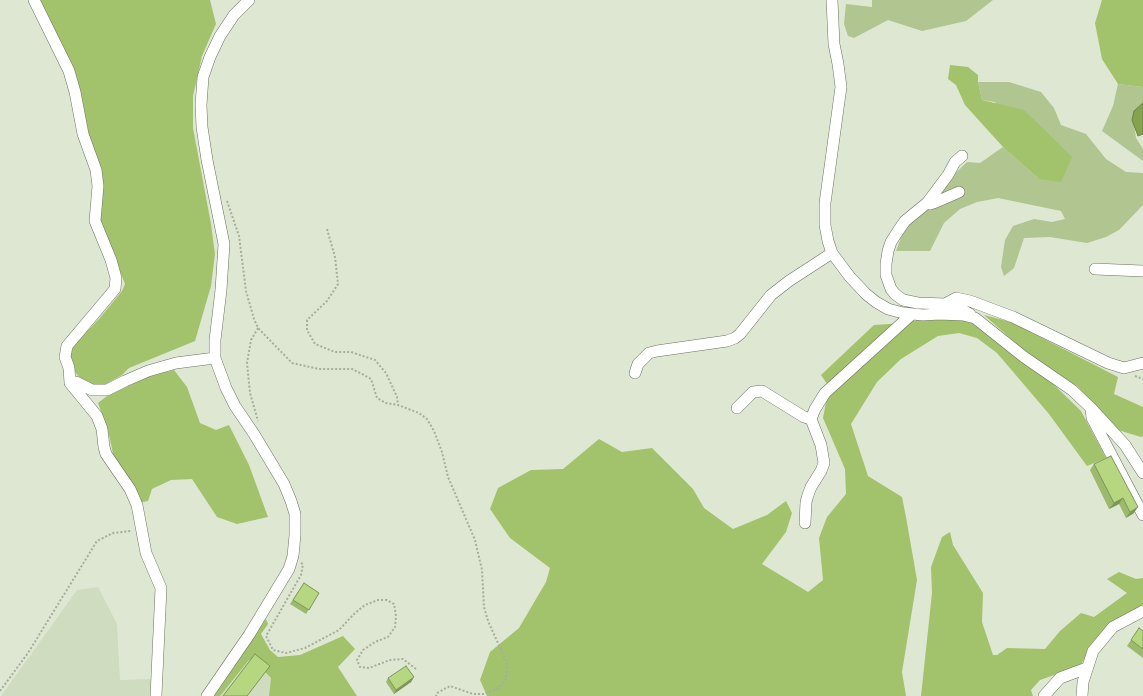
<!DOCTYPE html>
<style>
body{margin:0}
canvas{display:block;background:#dee7d2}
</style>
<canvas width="1143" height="696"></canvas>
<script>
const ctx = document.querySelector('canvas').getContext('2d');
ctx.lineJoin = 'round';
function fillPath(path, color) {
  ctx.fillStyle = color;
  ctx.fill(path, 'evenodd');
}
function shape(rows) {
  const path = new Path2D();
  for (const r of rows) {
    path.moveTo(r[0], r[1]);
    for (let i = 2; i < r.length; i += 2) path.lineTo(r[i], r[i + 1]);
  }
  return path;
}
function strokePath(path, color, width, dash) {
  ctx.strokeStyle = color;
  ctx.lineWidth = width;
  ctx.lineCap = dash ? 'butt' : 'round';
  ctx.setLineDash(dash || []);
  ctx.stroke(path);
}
fillPath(shape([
 [98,587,117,624,120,680,152,679,152,696,1,696,77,590],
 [249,660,271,678,269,696,220,696]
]), '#d0dcc0');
fillPath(shape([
 [872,0,993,0,966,21,922,31,888,20,854,38,848,36,844,24,846,4,872,7],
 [978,82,1009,82,1041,92,1054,108,1061,125,1086,134,1106,159,1126,172,1143,173,1143,205,1119,230,1106,237,1087,243,1050,237,1024,238,1014,268,1004,276,1001,267,1005,240,1013,226,1034,219,1052,222,1065,219,1061,211,998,198,977,202,960,209,944,223,930,251,896,251,903,232,929,199,967,162,980,163,1003,147,1039,179,995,102,982,100],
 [1118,84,1143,87,1143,105,1133,119,1136,138,1143,149,1143,161,1102,131,1113,106]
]), '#b0c590');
fillPath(shape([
 [36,0,210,0,216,24,202,56,193,96,193,128,211,224,215,254,211,286,195,341,129,368,122,375,104,385,91,385,80,379,72,367,70,356,74,345,99,319,122,291,125,284,99,219,88,133],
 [1102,0,1143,0,1143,87,1118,84,1102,59,1095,23],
 [950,65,968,67,978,75,978,82,982,100,1024,110,1072,157,1061,182,1039,179,1003,147,965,105,956,85,948,79],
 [984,315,1011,322,1118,377,1114,394,1143,407,1143,436,1141,437,1118,430,1077,386,1029,355],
 [934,316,975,318,1049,380,1081,411,1106,458,1087,466,1049,414,997,353,977,338,959,333,938,336,901,359,877,382,851,424,868,476,902,497,906,517,917,580,902,672,906,696,487,696,480,680,490,652,519,628,546,582,550,568,510,538,490,509,498,488,531,470,563,469,599,439,622,452,652,448,693,489,704,508,733,529,767,515,786,501,792,513,786,532,762,564,808,592,823,580,819,538,827,517,846,494,845,469,823,418,829,387,821,375,874,325,905,323],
 [174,370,187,387,200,423,216,430,229,425,249,465,268,517,237,524,217,517,192,479,171,480,152,489,148,501,138,503,115,463,108,430,98,403,107,396,148,377],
 [950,532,953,545,983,593,982,622,993,655,997,655,1007,648,1045,649,1060,631,1081,613,1094,617,1127,593,1107,579,1119,572,1136,579,1143,578,1143,608,1094,644,1080,666,1040,680,1031,690,1033,696,921,696,932,593,931,567,942,537],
 [266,619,268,624,261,634,270,650,278,657,300,655,343,636,355,649,338,667,357,696,269,696,271,678,267,674,249,660,220,696,213,696]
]), '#a2c26c');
const water = shape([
 [1143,103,1143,134,1138,136,1132,120,1134,111,1143,103]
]);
fillPath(water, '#84a34d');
strokePath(water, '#6c8345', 1);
const minor = shape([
 [34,0,69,71,75,92,83,134,96,170,98,186,95,221,111,260,116,278,115,289,67,346,65,357,69,368,70,383,97,416,102,429,104,447,106,454,130,489,137,505,146,553,161,588,156,696],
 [832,0,834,44,838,64,841,87,825,203,825,225,828,241,832,253,850,277,866,294,876,302,888,309,903,313,923,315,939,314,963,315,975,318,1024,357,1072,390,1091,408,1125,445,1143,473],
 [962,156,955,162,948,175,927,203,905,221,898,231,891,242,888,251,886,264,886,275,891,289,895,294,903,300,918,303,945,304,959,308,970,314],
 [927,203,930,204,936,202,959,192],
 [1095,269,1143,271],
 [945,304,956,298,970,301,1013,317,1108,363,1124,368,1143,363],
 [635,373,638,364,649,353,657,351,727,341,735,338,740,334,771,295,789,281,832,253],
 [70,383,76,382,92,390,107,390,125,381,148,371,176,363,215,358],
 [737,408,753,392,762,391,804,417,811,419],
 [1091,408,1092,418,1143,515],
 [805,523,806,502,808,495,811,487,821,471,824,463,821,445,811,419,815,409,825,393,912,314],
 [207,696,249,635,289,569,293,556,295,535,295,514,291,501,284,484,254,434,235,406,226,388,215,358,215,340,221,290,224,244,207,160,202,127,201,105,203,77,210,57,220,36,234,15,249,0],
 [1044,696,1060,678,1087,668],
 [1082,696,1083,682,1093,651,1113,627,1143,611]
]);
strokePath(minor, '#6a725f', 12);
strokePath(shape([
 [227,201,239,236,246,291,254,319,258,328,292,363,319,369,352,369,364,375,371,379,377,398,386,403,398,405,419,413,427,419,434,431,442,452,448,477,475,540,482,570,484,607,488,621,507,663,506,679,499,688,484,694,473,694,450,686,437,693,436,696],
 [327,229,335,257,338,284,327,301,307,320,307,330,315,344,335,352,351,352,375,360,386,373,397,397,398,405],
 [258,328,251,340,247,363,250,393,258,421],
 [1135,376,1143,379],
 [301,563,303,564,301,575,266,636,273,650,286,653,305,648,339,630,355,613,365,605,378,600,387,600,394,604,396,616,395,627,388,637,375,642,363,650,357,660,360,667,369,668,390,660,403,659,416,669],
 [0,691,28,653,97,541,113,533,131,531]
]), '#a6ad9c', 2, [2, 2]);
strokePath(minor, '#fff', 11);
fillPath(shape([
 [1111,456,1134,513,1126,518,1119,504,1109,509,1090,470,1094,464],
 [304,583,319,593,306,614,290,604],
 [1139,628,1143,631,1143,658,1127,646],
 [414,677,411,682,394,694,386,682,388,678]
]), '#9db96e');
fillPath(shape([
 [1123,498,1119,504,1109,509,1114,503],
 [1138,507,1134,513,1126,518,1130,512],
 [414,677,411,682,394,694,396,690]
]), '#7f965a');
const building = shape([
 [1111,456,1138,507,1130,512,1123,498,1114,503,1094,464,1111,456],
 [304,583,319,593,309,610,293,600,304,583],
 [1139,628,1143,631,1143,649,1131,640,1139,628],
 [255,654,270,666,247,696,223,696,255,654],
 [406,666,414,677,396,690,388,678,406,666]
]);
fillPath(building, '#b6d780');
strokePath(building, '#7f965a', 1);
</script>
